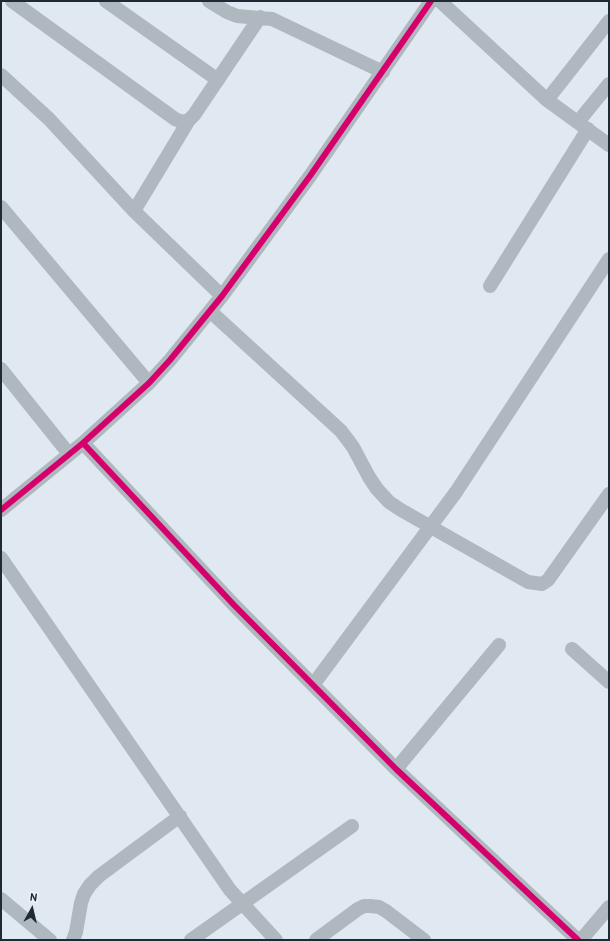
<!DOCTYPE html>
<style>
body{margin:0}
#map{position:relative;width:610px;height:941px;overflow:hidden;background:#e0e8f1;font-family:"PT Sans",sans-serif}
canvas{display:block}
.frame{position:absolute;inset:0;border:2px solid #202a35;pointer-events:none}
.north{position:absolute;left:12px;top:889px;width:40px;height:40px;-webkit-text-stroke:3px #eff4fa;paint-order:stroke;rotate:8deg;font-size:11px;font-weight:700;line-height:16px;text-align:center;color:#202a35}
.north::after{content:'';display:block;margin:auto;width:14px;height:18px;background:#202a35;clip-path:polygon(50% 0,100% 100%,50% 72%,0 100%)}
</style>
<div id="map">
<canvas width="610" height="941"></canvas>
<div class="frame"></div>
<div class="north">N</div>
</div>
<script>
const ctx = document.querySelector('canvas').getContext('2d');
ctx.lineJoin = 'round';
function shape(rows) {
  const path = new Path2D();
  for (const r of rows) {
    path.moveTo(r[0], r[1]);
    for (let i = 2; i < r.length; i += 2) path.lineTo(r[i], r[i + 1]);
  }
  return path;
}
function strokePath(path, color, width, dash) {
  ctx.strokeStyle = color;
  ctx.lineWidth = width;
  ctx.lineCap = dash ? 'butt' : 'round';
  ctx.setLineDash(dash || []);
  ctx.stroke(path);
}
strokePath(shape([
 [12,1,175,119,182,122,189,120,194,115,260,17],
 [106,1,218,80],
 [209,1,227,12,237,16,272,19,383,72],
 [440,1,547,100,609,145],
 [1,75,49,119,134,211,222,296],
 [547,100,609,21],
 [578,122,609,84],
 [1,207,149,383],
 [134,211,189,120],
 [490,286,588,129],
 [211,312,341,431,353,447,369,477,377,489,389,502,401,510,528,582,542,584,548,580,609,494],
 [1,369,69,454],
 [83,443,234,605,396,769,578,940],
 [1,510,83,443,149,383,170,360,222,296,310,176,431,1],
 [1,558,230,890,276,940],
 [572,649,609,682],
 [313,685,456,492,609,259],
 [396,769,499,645],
 [1,899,50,940],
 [73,940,76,932,81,903,84,894,90,885,99,876,180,816],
 [191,940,352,826],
 [316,940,358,909,364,906,370,906,379,907,386,911,424,940],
 [581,940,609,907]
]), '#afb7bf', 14);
strokePath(shape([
 [83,443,234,605,396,769,578,940],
 [1,510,83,443,149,383,170,360,222,296,310,176,431,1]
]), '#d6006c', 6);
</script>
